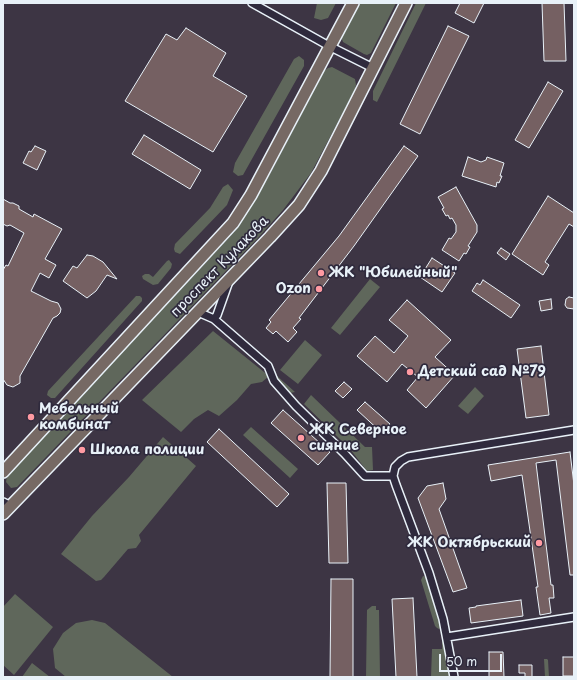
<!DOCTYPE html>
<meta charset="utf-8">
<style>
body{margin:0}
#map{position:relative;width:577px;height:680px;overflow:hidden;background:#3d3544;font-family:"Playpen Sans",sans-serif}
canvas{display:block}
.frame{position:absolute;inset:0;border:4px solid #e8f1f8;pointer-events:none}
.scale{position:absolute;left:439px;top:654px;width:63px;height:18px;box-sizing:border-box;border:2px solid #e8f1f8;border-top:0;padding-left:5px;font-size:12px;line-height:14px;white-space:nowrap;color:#e8f1f8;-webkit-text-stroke:3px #2f2a3d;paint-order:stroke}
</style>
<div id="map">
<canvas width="577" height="680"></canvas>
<div class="frame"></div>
<div class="scale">50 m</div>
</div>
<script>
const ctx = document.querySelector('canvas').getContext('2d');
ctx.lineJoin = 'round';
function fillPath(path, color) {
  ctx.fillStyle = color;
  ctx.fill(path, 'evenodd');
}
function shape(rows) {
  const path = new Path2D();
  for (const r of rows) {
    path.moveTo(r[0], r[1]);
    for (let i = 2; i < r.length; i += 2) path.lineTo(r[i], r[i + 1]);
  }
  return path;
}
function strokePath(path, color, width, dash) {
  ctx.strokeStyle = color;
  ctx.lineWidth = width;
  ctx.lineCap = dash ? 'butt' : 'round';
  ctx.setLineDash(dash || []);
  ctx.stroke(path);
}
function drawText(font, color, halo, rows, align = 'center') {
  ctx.font = font + ' "Playpen Sans",sans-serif';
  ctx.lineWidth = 3.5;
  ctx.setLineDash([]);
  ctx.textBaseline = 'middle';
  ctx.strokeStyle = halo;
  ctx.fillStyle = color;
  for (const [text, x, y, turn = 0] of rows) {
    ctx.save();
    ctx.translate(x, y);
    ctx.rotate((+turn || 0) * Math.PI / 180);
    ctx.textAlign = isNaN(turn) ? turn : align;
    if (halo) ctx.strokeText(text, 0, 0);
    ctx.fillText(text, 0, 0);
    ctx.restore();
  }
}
fillPath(shape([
 [317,3,336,3,328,18,321,20,314,18],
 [358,3,396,3,371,53,367,55,364,54,343,42,341,37],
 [416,3,426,3,377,102,373,100,373,91],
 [299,56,304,60,304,66,243,175,238,176,233,172,235,163,294,59],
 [332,67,355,79,356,85,354,92,311,173,283,210,257,239,17,487,11,488,6,482,7,476,236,230,271,172,324,71,328,68],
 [228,184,233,190,227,205,180,254,175,252,174,249,175,244,210,208,223,187],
 [169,260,172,264,171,268,158,284,153,285,143,279,142,276,145,274,149,274,153,277,167,261],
 [370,279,380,287,340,335,331,328],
 [136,296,140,296,142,298,142,301,55,398,51,398,47,395,48,391],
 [213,331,269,376,262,382,251,384,237,400,219,416,208,410,194,419,181,432,142,400],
 [305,340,322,355,298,384,280,370],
 [276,375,295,392,290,393,278,381],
 [475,387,484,396,468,414,458,406],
 [311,395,365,447,372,447,373,470,367,471,350,449,304,404],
 [251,427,298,469,290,478,243,435],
 [163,437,196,466,139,535,141,541,136,548,128,549,104,577,101,580,96,581,61,554,92,516,129,477],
 [423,576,427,577,442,627,439,629,437,628,435,626,421,580],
 [15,594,53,627,14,675,3,665,3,607],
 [372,606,376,606,376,610,379,610,380,677,366,677,367,610],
 [92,620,105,623,173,677,66,677,55,668,53,649,63,633,76,623],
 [442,640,444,640,452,677,431,677,432,649,442,649],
 [544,659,547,659,548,660,549,677,545,677],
 [32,663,50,677,22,677]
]), '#5f675b');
const building = shape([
 [460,3,484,3,474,23,455,13,460,3],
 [542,3,564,3,566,61,544,61,542,3],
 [448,26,469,36,420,134,400,124,448,26],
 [186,28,226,53,213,76,247,96,213,152,125,101,166,34,177,40,186,28],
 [548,82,563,91,529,148,515,140,548,82],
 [144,135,201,170,190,189,132,154,144,135],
 [35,146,46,151,37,170,23,163,29,151,31,152,35,146],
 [404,146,418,156,354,246,299,318,301,319,293,328,297,332,288,342,276,331,273,334,266,328,271,322,269,320,339,236,404,146],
 [468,157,481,162,486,160,487,157,504,163,500,176,502,176,499,183,497,182,496,187,462,176,468,157],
 [456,187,477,225,477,232,468,246,470,247,466,254,464,253,459,261,442,250,449,238,451,239,456,232,456,225,452,218,450,219,448,215,446,216,442,209,444,208,438,197,456,187],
 [548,196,574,213,574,227,569,224,545,262,549,265,543,275,512,254,548,196],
 [3,199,10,203,13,203,19,206,19,209,33,217,34,214,62,229,45,259,56,265,49,278,40,273,31,291,51,301,58,303,61,309,60,313,57,316,53,318,20,376,20,383,13,387,7,385,3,379,3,270,6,265,8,266,24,233,10,225,7,226,3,224,3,199],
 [501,248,510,254,506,260,497,253,501,248],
 [87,255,93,256,103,262,117,279,107,275,96,291,87,298,63,281,73,266,77,268,87,255],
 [432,258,455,273,442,292,420,277,432,258],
 [483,280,520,305,511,318,472,291,477,283,480,285,483,280],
 [569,297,574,298,574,309,567,308,565,305,566,299,569,297],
 [551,299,552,309,541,311,539,301,551,299],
 [407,300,451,340,435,357,455,375,426,408,407,390,418,377,402,364,387,382,357,356,375,336,394,353,408,336,389,320,407,300],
 [541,346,549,415,526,418,517,349,541,346],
 [344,382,352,389,343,398,335,391,344,382],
 [365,402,390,424,382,433,357,410,365,402],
 [283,410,330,452,318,465,271,423,283,410],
 [219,429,289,494,277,507,207,442,219,429],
 [570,452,574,485,574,575,570,575,556,460,536,463,551,585,553,585,554,598,549,598,551,613,540,615,536,587,538,587,522,475,491,481,488,465,570,452],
 [327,483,346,483,348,563,329,563,327,483],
 [443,483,446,499,439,509,467,588,453,592,418,498,427,486,443,483],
 [331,579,353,579,353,677,330,677,331,579],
 [413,598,417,677,396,677,392,599,413,598],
 [521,600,523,616,471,623,469,608,476,607,476,606,521,600],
 [489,652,503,652,504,677,489,677,489,652],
 [563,657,574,657,574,676,563,676,563,657],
 [519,665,532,665,532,677,525,677,525,673,519,673,519,665]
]);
fillPath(building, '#756062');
strokePath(building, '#e8f1f8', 1);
const minor = shape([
 [252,3,329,46,373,68],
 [198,312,214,319,268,366,274,381,296,406,344,453,365,476,393,476],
 [214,319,217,315,228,284],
 [3,502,11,506],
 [447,637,574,617],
 [454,677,443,619,429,573,396,485,393,476,395,467,401,461,408,457,574,430]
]);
const primary = shape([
 [3,472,233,223,251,195,353,3],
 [3,514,270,237,299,205,321,171,406,3]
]);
strokePath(minor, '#e8f1f8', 10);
strokePath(primary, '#e8f1f8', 14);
strokePath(minor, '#2f2a3d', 7);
strokePath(primary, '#766964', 11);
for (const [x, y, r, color] of [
 [321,273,4,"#ff9aa2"],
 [319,289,4,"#ff9aa2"],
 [410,372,4,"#ff9aa2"],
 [31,417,4,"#ff9aa2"],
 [301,438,4,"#ff9aa2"],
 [82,450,4,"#ff9aa2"],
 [539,543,4,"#ff9aa2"]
]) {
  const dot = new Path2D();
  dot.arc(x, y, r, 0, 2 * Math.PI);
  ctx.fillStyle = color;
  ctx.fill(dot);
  strokePath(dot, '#2f2a3d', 1.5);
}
drawText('14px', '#e8f1f8', '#2f2a3d', [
 ["проспект Кулакова",220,267,-46]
]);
drawText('bold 14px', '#e8f1f8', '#2f2a3d', [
 ["ЖК \"Юбилейный\"",329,273],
 ["Ozon",311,289,"right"],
 ["Детский сад №79",418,372],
 ["Мебельный",39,409],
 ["комбинат",39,425],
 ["ЖК Северное",309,430],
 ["сияние",309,446],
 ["Школа полиции",90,450],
 ["ЖК Октябрьский",531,543,"right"]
], 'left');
</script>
